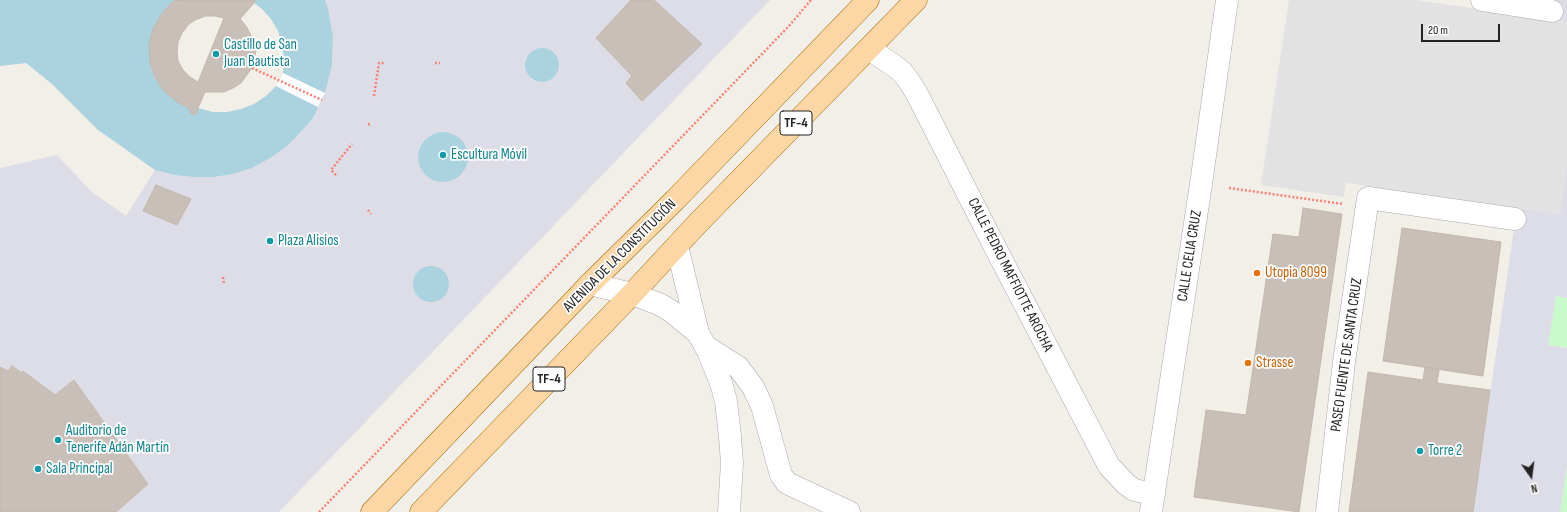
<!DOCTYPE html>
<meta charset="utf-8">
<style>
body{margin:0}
#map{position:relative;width:1567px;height:512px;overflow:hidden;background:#f2efe9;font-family:"Sofia Sans Condensed",sans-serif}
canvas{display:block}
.north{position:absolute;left:1511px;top:456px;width:40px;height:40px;-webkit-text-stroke:3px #fff;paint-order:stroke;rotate:166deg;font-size:11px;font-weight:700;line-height:16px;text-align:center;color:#222}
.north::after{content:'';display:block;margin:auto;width:14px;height:18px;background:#222;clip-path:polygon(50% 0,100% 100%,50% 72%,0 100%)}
.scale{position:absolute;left:1421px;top:24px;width:79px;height:18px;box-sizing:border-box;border:2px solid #222;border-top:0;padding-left:5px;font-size:12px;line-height:14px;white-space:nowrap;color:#222;-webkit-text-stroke:3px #fff;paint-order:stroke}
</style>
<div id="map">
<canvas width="1567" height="512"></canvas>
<div class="north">N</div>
<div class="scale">20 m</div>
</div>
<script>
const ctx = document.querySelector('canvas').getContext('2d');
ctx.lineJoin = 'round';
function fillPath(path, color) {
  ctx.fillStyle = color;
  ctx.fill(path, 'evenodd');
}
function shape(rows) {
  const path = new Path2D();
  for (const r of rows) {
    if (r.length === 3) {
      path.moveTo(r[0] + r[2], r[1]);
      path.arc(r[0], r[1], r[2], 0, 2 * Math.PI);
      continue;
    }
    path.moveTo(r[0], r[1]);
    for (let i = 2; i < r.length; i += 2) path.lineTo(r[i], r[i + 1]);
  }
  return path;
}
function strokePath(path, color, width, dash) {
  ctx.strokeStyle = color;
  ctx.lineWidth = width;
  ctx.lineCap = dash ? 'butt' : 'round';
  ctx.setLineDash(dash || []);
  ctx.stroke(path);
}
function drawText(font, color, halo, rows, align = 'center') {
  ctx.font = font + ' "Sofia Sans Condensed",sans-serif';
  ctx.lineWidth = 3.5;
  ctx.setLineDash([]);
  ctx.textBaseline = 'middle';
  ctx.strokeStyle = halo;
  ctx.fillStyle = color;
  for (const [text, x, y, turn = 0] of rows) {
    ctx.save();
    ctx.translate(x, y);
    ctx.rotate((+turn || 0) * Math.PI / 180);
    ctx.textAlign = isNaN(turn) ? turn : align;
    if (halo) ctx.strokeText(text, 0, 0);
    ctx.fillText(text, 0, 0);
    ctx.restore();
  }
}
fillPath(shape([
 [1556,296,1567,298,1567,348,1548,345],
 [1567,467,1567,512,1560,512]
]), '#c8facc');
fillPath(shape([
 [1289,0,1416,0,1567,22,1567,164,1560,214,1346,183,1344,197,1261,185]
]), '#e2e2e2');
fillPath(shape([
 [325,0,770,0,279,512,116,512,148,484,74,380,55,395,23,371,22,373,12,366,8,371,0,367,0,168,57,155,92,192,126,216,155,170,174,175,194,177,214,177,233,174,252,168,286,147,300,133,313,118,332,65,333,36,328,8],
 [533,50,549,81,538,82,532,80,525,59],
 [431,134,466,147,468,155,467,164,420,146,425,139],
 [1553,0,1567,0,1567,22,1551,20],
 [1567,164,1567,298,1556,296,1548,345,1567,348,1567,467,1560,512,1473,512,1517,208,1560,214]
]), '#dddde8');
fillPath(shape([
 [0,0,176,0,171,3,161,15,153,29,149,45,150,62,155,77,164,91,176,101,190,109,190,113,193,115,197,113,198,108,213,112,227,112,241,109,254,104,266,96,276,86,283,73,284,59,282,45,278,31,271,19,262,9,254,3,255,0,325,0,328,8,333,36,332,65,325,93,313,118,300,133,286,147,270,158,252,168,233,174,214,177,194,177,174,175,155,170,98,130,52,84,26,63,0,66],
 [542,65,17],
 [443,157,25],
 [431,284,18]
]), '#aad3df');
fillPath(shape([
 [283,73,325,93,318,107,276,86]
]), '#fff');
const building = shape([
 [176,0,255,0,254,3,240,19,246,26,254,41,256,51,252,68,241,83,233,88,224,92,205,92,198,108,197,113,193,115,190,113,190,109,176,101,164,91,155,77,150,62,149,45,153,29,161,15,171,3,176,0],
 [205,16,215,16,224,18,198,82,190,77,183,70,178,61,177,52,178,42,182,33,188,25,195,20,205,16],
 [631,0,654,0,702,44,642,101,626,83,632,76,596,38,631,0],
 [156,185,191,199,177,225,143,211,156,185],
 [1303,208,1342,214,1299,512,1194,497,1206,410,1246,415,1273,234,1299,237,1303,208],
 [1402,228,1501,242,1483,376,1383,361,1402,228],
 [12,366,22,373,23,371,55,395,74,380,148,484,116,512,0,512,0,367,8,371,12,366],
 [1425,367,1439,370,1437,383,1490,390,1473,512,1349,512,1368,372,1423,380,1425,367]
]);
fillPath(building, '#c7bfb8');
strokePath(building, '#c4b6ab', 1);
const minor = shape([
 [1482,0,1552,11],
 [869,49,893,65,902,72,909,81,917,94,997,251,1109,466,1126,484,1134,490,1154,494],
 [677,246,698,333,708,351,721,383,726,401,730,437,732,463,729,512],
 [590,284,632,294,659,304,671,311,698,333],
 [705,346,738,367,753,387,762,406,781,475,787,483,849,512],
 [1151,512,1201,184,1227,0],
 [1327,512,1344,362,1368,198,1515,219]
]);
const major = shape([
 [372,512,590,284,675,200,868,0],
 [421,512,632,294,698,223,916,0]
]);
strokePath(minor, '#a9a9a9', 23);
strokePath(major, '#a06b00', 23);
strokePath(shape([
 [435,63,440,63],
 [252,68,322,100],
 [374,96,379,63,385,63],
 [368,124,371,125],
 [336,175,331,170,352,144],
 [1229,188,1343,204],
 [368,210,371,214],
 [223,277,224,284],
 [319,512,789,26,811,0]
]), '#fa8072', 2.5, [2, 2]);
strokePath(minor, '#fff', 22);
strokePath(major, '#fcd6a4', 22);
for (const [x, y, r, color] of [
 [216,54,4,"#0f9aa8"],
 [443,155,4,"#0f9aa8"],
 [270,241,4,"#0f9aa8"],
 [1257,273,4,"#e8710a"],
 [1248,363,4,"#e8710a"],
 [58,440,4,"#0f9aa8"],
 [1420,451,4,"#0f9aa8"],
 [38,469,4,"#0f9aa8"]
]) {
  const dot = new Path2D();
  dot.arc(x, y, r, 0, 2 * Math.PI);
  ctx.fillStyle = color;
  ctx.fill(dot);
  strokePath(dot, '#fff', 1.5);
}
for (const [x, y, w] of [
 [796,123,32],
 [549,379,32]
]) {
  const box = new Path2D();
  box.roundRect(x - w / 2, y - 12, w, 24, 3);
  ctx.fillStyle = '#fff';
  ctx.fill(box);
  strokePath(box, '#222', 1);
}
drawText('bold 14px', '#222', null, [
 ["TF-4",796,123],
 ["TF-4",549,379]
]);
drawText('15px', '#0d838f', '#fff', [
 ["Castillo de San",224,45],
 ["Juan Bautista",224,62],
 ["Escultura Móvil",451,155],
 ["Plaza Alisios",278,241],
 ["Auditorio de",66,431],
 ["Tenerife Adán Martín",66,448],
 ["Torre 2",1428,451],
 ["Sala Principal",46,469]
], 'left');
drawText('15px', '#222', '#fff', [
 ["AVENIDA DE LA CONSTITUCIÓN",620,256,-45],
 ["CALLE CELIA CRUZ",1190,256,-81],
 ["CALLE PEDRO MAFFIOTTE AROCHA",1010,275,63],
 ["PASEO FUENTE DE SANTA CRUZ",1347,355,-82]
]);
drawText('15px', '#c56008', '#fff', [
 ["Utopia 8099",1265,273],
 ["Strasse",1256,363]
], 'left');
</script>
